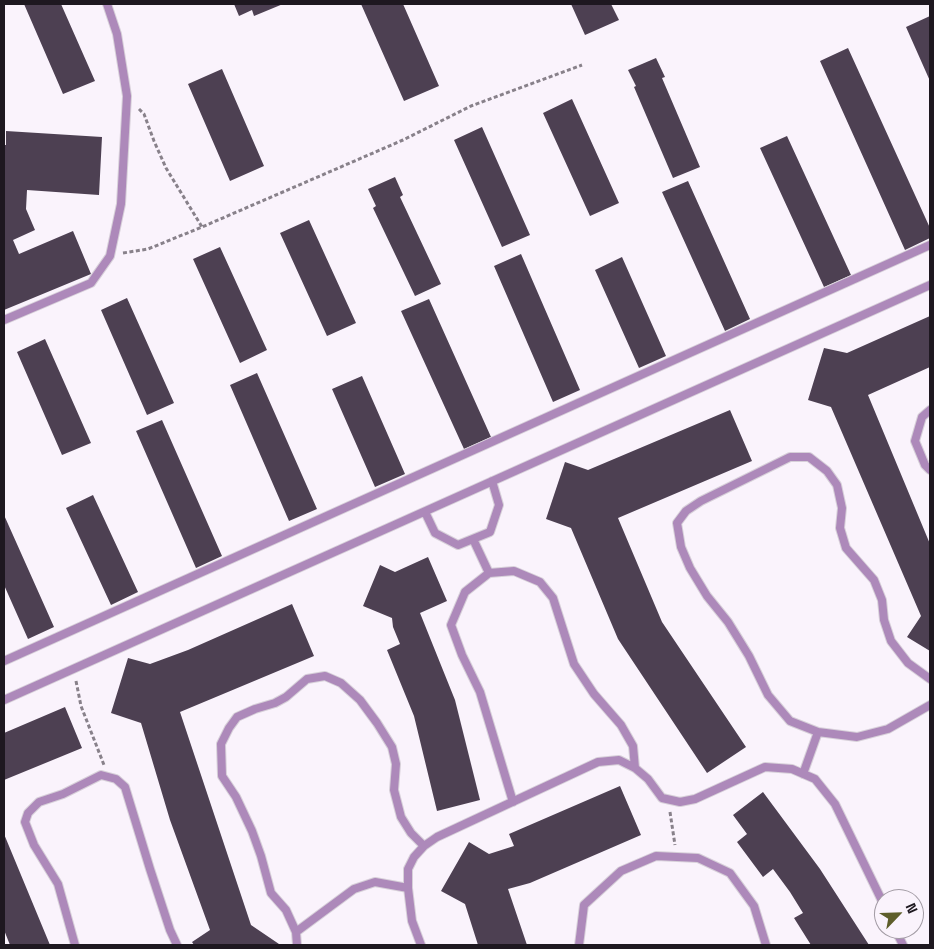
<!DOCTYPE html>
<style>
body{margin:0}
#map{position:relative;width:934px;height:949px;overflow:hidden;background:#faf3fc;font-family:"Space Grotesk",sans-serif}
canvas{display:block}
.frame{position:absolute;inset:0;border:5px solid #1e1820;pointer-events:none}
.north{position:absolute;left:874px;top:889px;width:50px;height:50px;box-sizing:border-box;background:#faf3fc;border:1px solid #a29ba4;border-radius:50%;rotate:66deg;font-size:14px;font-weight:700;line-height:20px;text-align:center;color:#1e1820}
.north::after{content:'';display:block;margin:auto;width:18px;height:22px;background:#5e5e2b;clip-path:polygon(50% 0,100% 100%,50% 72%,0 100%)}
</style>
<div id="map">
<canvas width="934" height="949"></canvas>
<div class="frame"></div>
<div class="north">N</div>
</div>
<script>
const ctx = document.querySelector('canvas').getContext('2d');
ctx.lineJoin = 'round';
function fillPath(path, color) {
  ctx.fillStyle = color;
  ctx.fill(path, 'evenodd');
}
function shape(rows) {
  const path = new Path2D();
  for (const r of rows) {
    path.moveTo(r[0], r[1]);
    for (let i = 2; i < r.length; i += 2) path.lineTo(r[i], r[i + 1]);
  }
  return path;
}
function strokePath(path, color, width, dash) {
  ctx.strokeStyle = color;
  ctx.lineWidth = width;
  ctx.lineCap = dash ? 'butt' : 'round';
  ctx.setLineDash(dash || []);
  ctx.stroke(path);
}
fillPath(shape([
 [24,4,61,4,95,81,63,94],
 [234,4,283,4,254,16,252,10,239,16],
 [361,4,403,4,439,86,404,101],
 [571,4,611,4,619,20,585,35],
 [930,16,930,81,906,27],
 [848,48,930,228,930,238,905,250,820,61],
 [656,58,665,77,662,78,700,167,673,178,634,87,636,86,628,70],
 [222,69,264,166,230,181,188,84],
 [572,99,619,203,590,216,543,113],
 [482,127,530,235,502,247,454,140],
 [6,131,102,137,99,195,27,190,26,209,35,230,13,240,19,254,73,231,91,274,4,310,4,145,6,145],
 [787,136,851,275,824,287,760,148],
 [395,177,403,195,400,197,441,284,415,296,373,208,376,206,368,189],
 [688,181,750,319,725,331,662,192],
 [309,220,356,323,327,336,280,233],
 [220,247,267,350,240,363,193,259],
 [521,254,580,390,553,402,494,266],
 [622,257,666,356,639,368,595,270],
 [127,298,174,403,147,415,101,310],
 [429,299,491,437,464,449,401,311],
 [930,316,930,367,868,395,930,544,930,651,907,637,921,616,831,407,808,400,824,348,847,353],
 [45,339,91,443,62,455,17,352],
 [257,373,317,509,289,521,230,385],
 [362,376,405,474,375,487,332,389],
 [730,410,752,461,618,518,662,622,746,747,707,773,618,639,571,528,546,519,565,462,588,470],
 [162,420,222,556,196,568,136,431],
 [93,495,138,592,111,605,66,508],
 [4,515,54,627,28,639,4,585],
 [428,557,447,601,420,613,455,700,480,800,437,811,414,716,387,650,400,644,393,627,392,618,363,606,380,565,395,572],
 [292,604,314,656,180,712,251,925,279,944,278,945,194,945,192,942,210,930,170,820,141,723,111,713,128,658,150,664,188,650],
 [65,707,82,748,4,780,4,733],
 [620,786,641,835,530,883,508,889,527,945,478,945,465,904,441,891,469,842,489,854,514,846,509,834],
 [763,792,820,869,869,945,811,945,794,918,803,913,790,892,773,869,763,877,737,842,747,834,733,815],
 [4,834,50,945,10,945,4,930]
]), '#4d4052');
const service = shape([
 [4,320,91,283,110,256,121,204,127,96,117,34,107,4],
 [930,410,922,417,915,441,925,465,930,470],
 [425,512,435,533,458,545,490,532,499,505,492,481],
 [473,539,489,573],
 [4,661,930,245],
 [930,679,908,663,891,641,884,620,882,600,874,580,846,548,840,528,842,508,837,485,827,471,809,457,790,457,701,501,686,511,677,523,681,547,690,568,707,596,728,622,749,656,768,695,790,721,818,732,857,737,888,729,930,705],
 [4,700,930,285],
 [803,774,818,732],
 [513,802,480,692,462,655,451,625,465,592,489,573,514,571,540,582,553,598,574,664,594,694,621,725,633,746,635,768],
 [895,929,903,945],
 [296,932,354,889,375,882,408,888],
 [75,945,58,884,34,845,25,822,28,813,39,802,63,794,101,775,116,779,125,787,150,869,170,930,177,945],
 [297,945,296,932,286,910,271,893,261,856,252,831,236,797,222,776,221,744,229,728,237,717,255,709,275,703,286,697,307,679,325,676,341,683,360,700,377,723,392,747,396,764,394,790,401,817,411,833,424,846],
 [421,945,412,921,408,888,408,869,414,857,424,846,437,837,598,762,619,760,635,768,648,779,662,798,680,802,695,799,765,767,792,769,815,779,835,804,884,905],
 [579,945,584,905,621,871,656,856,698,858,730,873,754,906,766,945]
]);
strokePath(service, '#d7d0d9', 10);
strokePath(shape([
 [139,109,144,114,154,141,166,168,202,227],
 [123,253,148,249,202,227,403,140,471,106,582,65],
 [76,681,81,706,104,765],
 [670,812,675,845]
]), '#88818a', 3, [4, 2.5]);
strokePath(service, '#ad89ba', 8);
</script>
